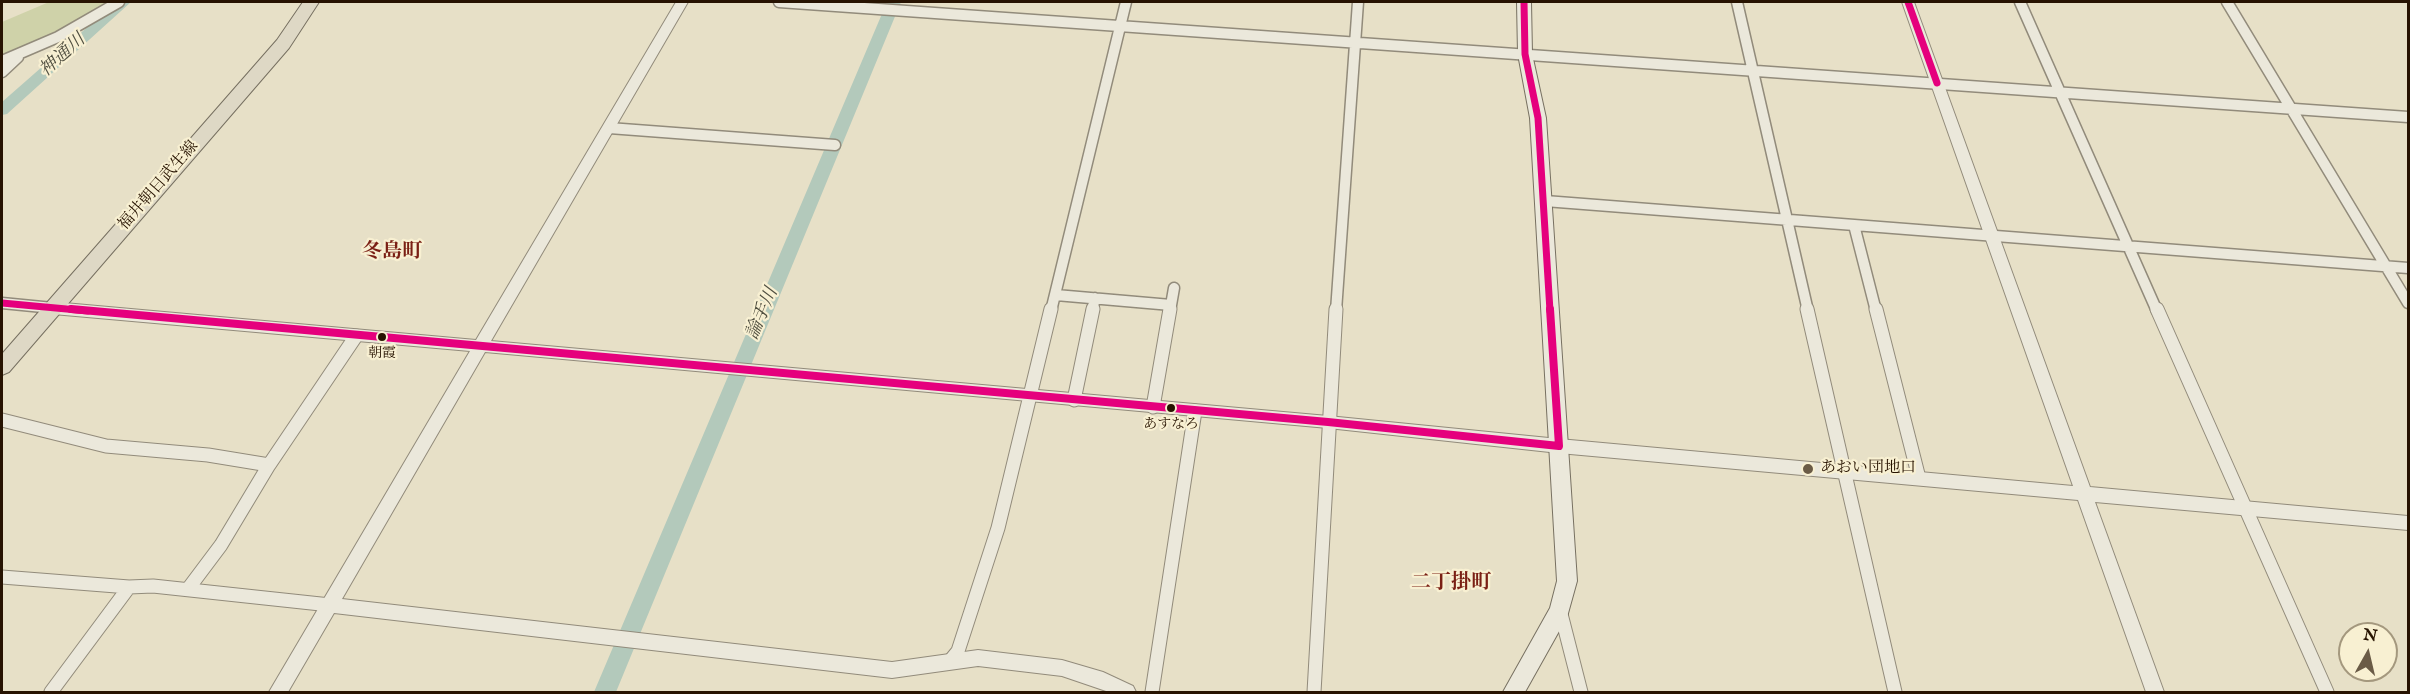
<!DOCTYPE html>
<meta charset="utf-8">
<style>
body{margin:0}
#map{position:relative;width:2410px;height:694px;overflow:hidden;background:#e7e0c7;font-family:"IM FELL English",serif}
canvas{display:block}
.frame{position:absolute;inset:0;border:3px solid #271301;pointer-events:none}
.north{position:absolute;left:2338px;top:622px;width:60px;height:60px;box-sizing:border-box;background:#f8f0d2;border:2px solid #a4987e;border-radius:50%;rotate:8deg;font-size:16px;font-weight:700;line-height:24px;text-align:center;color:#271301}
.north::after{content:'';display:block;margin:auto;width:21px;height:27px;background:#6a5b46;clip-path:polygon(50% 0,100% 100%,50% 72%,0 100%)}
</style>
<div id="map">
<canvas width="2410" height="694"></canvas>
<div class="frame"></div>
<div class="north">N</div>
</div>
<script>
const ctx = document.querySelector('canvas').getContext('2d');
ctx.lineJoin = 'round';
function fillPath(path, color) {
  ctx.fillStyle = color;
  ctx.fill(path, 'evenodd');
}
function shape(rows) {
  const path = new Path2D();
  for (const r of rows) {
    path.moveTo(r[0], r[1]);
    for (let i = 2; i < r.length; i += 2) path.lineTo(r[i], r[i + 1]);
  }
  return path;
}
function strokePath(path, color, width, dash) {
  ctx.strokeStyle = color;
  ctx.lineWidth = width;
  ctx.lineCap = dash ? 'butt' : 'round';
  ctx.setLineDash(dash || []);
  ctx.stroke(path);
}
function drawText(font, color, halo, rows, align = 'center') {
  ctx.font = font + ' "IM FELL English","Noto Serif JP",serif';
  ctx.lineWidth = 4.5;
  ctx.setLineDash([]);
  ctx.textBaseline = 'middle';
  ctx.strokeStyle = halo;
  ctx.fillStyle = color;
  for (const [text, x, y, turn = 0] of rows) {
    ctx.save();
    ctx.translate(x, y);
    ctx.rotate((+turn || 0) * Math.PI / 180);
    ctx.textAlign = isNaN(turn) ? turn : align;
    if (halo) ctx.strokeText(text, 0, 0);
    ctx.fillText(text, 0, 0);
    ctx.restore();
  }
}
fillPath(shape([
 [49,2,109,2,99,11,57,33,2,55,2,22]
]), '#cfd2a9');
fillPath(shape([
 [116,2,131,2,7,114,2,115,2,102,116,2],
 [887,2,901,2,616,692,594,692,887,2]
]), '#b3c9bb');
const minorFar1 = shape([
 [779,2,2408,117],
 [1737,2,1808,311],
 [2020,2,2157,311],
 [2227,2,2408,303],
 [2,61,58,37,119,2],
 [2,72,18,57],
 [609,128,835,145],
 [1545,201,2408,268],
 [1854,225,1876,311],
 [1056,295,1171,305],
 [2,303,53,308],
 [1051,311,1126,2],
 [1092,311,1095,298],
 [1170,311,1174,288],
 [1336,311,1358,2]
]);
const minor = shape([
 [1807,309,1895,692],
 [1876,309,1919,478],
 [2157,309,2327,692],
 [1074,400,1093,309],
 [1153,407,1170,309],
 [2,420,106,446,208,455,269,465],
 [2,577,129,587,153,586,330,605],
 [188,589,221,545,269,465,356,336],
 [1560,610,1581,692],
 [949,662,958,651,998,528,1051,309],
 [51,692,129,587],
 [1152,692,1195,411],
 [1314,692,1336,309]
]);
const tertiary = shape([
 [676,2,688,2,491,341,1328,416,1559,439,2073,486,1902,2,1914,2,2090,487,2408,516,2408,530,2095,502,2164,692,2146,692,2078,500,1559,453,1328,428,485,352,342,599,892,662,978,650,1062,660,1103,672,1133,686,1136,692,1109,692,1062,676,978,666,892,678,334,613,288,692,269,692,470,351,53,314,48,312,46,308,48,304,53,302,476,340,676,2]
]);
const secondary = shape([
 [1517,2,1531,2,1532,54,1546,118,1577,581,1567,617,1525,692,1503,692,1550,608,1557,581,1530,118,1518,54,1517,2]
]);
const primary = shape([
 [303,2,319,2,289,48,9,372,2,375,2,354,277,40,303,2]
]);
strokePath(minorFar1, '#928b7b', 13);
strokePath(minor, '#928b7b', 15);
strokePath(tertiary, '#928b7b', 2);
strokePath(secondary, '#777061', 2);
strokePath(primary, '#777061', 2);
strokePath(minorFar1, '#ebe8db', 10);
strokePath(minor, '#ebe8db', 13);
fillPath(tertiary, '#ebe8db');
fillPath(secondary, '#ebe8db');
fillPath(primary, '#ded8c5');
strokePath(shape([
 [1524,2,1525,54,1538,118,1550,311],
 [1908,2,1937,83],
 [2,303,88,311]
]), '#e5007d', 7);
strokePath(shape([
 [71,309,1328,422,1559,446,1550,309]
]), '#e5007d', 8);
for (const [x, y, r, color] of [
 [382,337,5,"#271301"],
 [1171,408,5,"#271301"],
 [1808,469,6,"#6a5b46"]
]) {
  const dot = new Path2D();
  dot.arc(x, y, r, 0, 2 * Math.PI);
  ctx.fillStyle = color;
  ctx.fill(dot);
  strokePath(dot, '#f8f0d2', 2);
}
drawText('14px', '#271301', '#f8f0d2', [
 ["朝霞",382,354],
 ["あすなろ",1171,425]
]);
drawText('16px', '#271301', '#f8f0d2', [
 ["福井朝日武生線",159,186,-49]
]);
drawText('16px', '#271301', '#f8f0d2', [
 ["あおい団地口",1820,469]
], 'left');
drawText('italic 18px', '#504f40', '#f8f0d2', [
 ["神通川",63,56,-42],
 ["論手川",763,314,-67]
]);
drawText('bold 20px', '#7a1f14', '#f8f0d2', [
 ["冬島町",392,253],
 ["二丁掛町",1451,584]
]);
</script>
